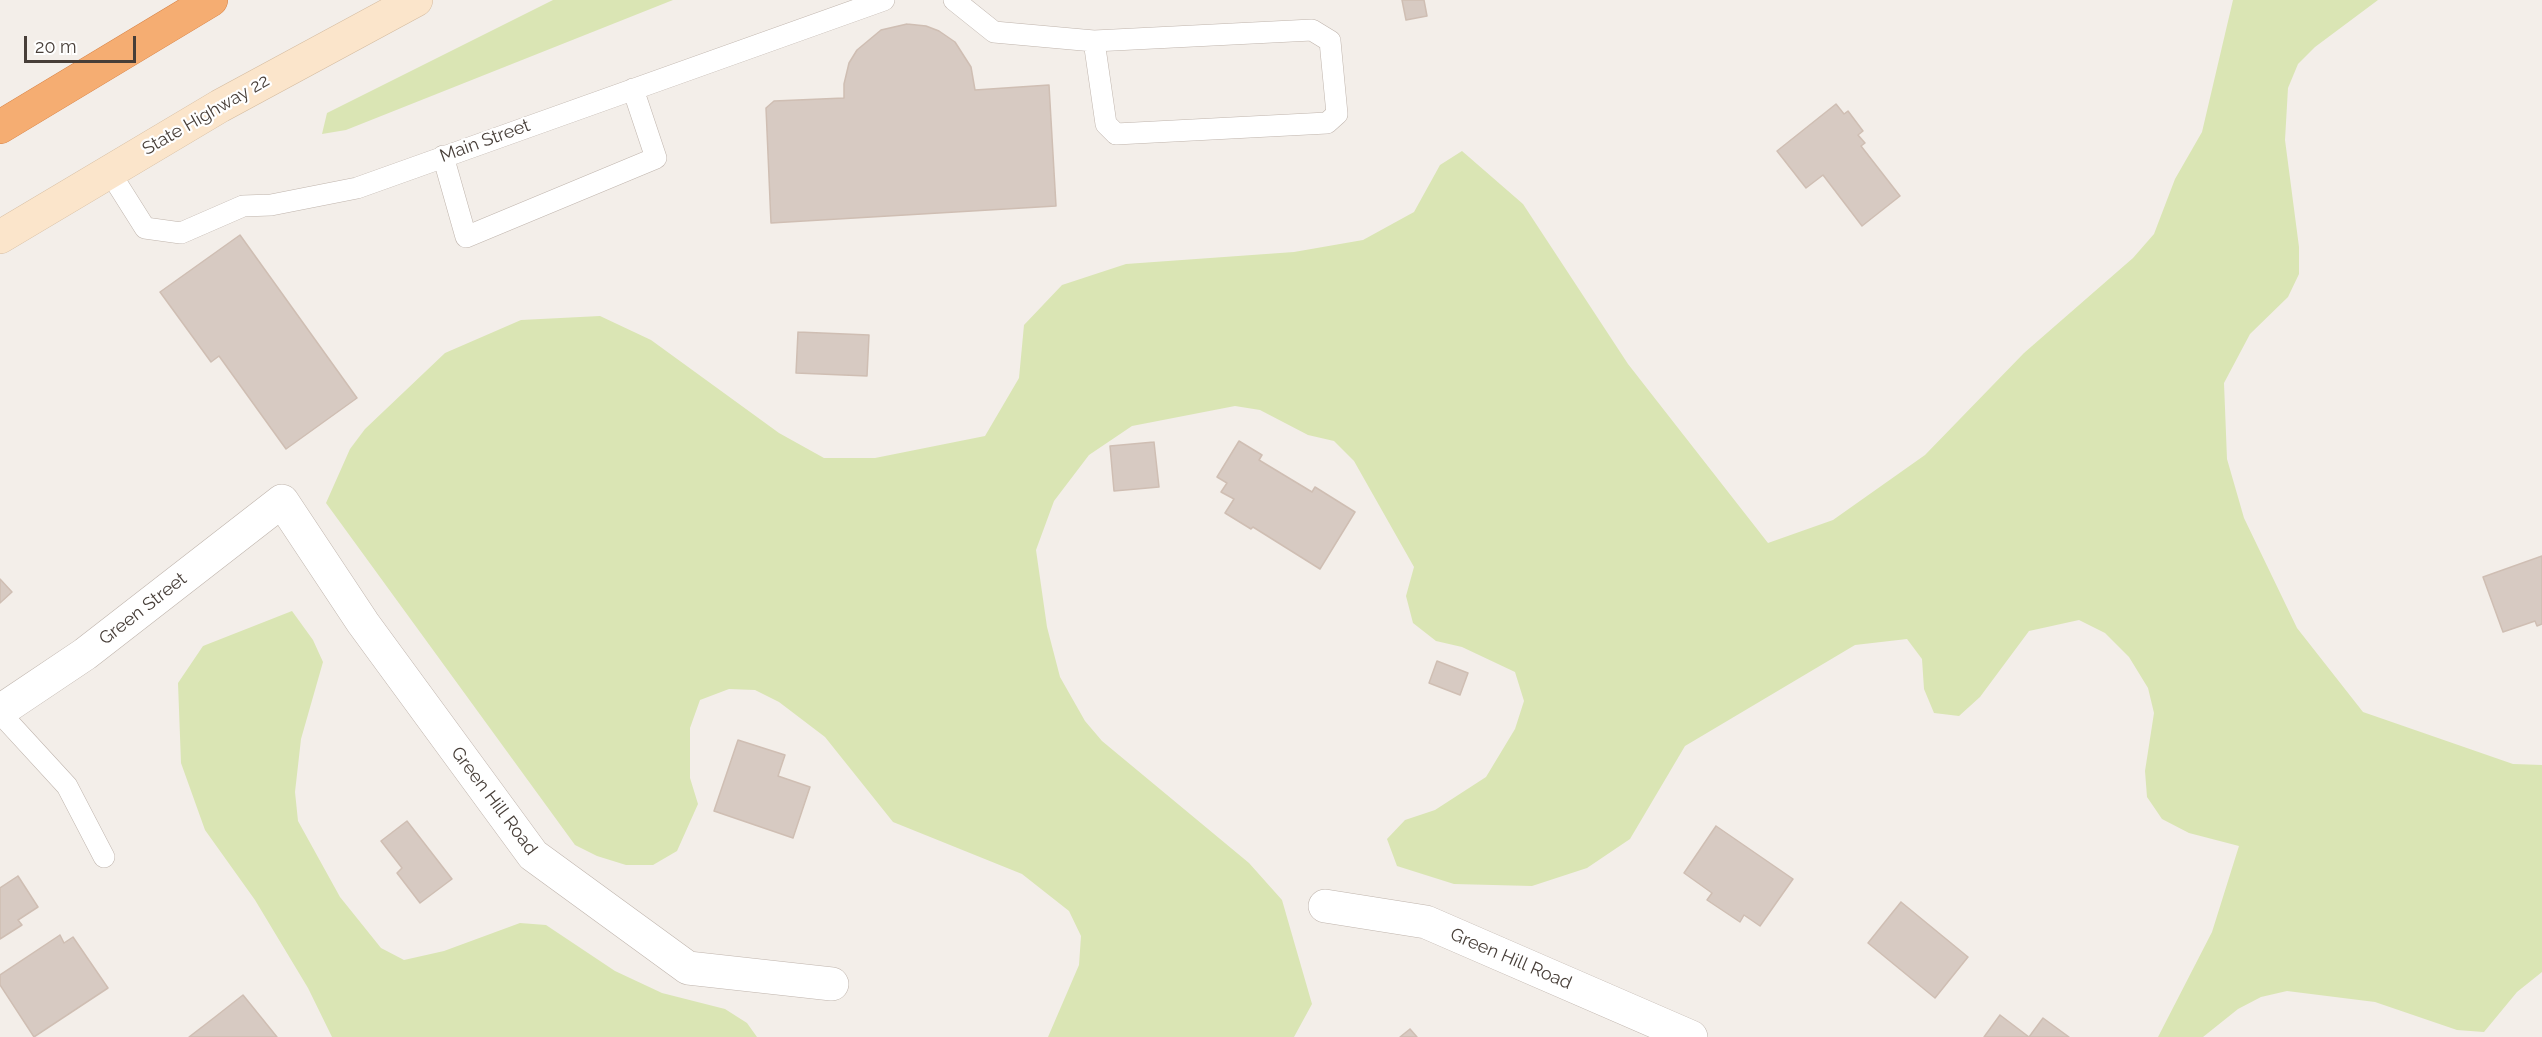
<!DOCTYPE html>
<style>
body{margin:0}
#map{position:relative;width:2542px;height:1037px;overflow:hidden;background:#f3eee9;font-family:Raleway,sans-serif}
canvas{display:block}
.scale{position:absolute;left:24px;top:36px;width:112px;height:27px;box-sizing:border-box;border:3px solid #473e38;border-top:0;padding-left:8px;font-size:18px;line-height:21px;white-space:nowrap;color:#473e38;-webkit-text-stroke:4px #fff;paint-order:stroke}
</style>
<div id="map">
<canvas width="2542" height="1037"></canvas>
<div class="scale">20 m</div>
</div>
<script>
const ctx = document.querySelector('canvas').getContext('2d');
ctx.lineJoin = 'round';
function fillPath(path, color) {
  ctx.fillStyle = color;
  ctx.fill(path, 'evenodd');
}
function shape(rows) {
  const path = new Path2D();
  for (const r of rows) {
    path.moveTo(r[0], r[1]);
    for (let i = 2; i < r.length; i += 2) path.lineTo(r[i], r[i + 1]);
  }
  return path;
}
function strokePath(path, color, width, dash) {
  ctx.strokeStyle = color;
  ctx.lineWidth = width;
  ctx.lineCap = dash ? 'butt' : 'round';
  ctx.setLineDash(dash || []);
  ctx.stroke(path);
}
function drawText(font, color, halo, rows, align = 'center') {
  ctx.font = font + ' Raleway,sans-serif';
  ctx.lineWidth = 4.5;
  ctx.setLineDash([]);
  ctx.textBaseline = 'middle';
  ctx.strokeStyle = halo;
  ctx.fillStyle = color;
  for (const [text, x, y, turn = 0] of rows) {
    ctx.save();
    ctx.translate(x, y);
    ctx.rotate((+turn || 0) * Math.PI / 180);
    ctx.textAlign = isNaN(turn) ? turn : align;
    if (halo) ctx.strokeText(text, 0, 0);
    ctx.fillText(text, 0, 0);
    ctx.restore();
  }
}
fillPath(shape([
 [553,0,673,0,346,130,322,134,327,113],
 [2233,0,2378,0,2315,47,2298,64,2288,88,2285,140,2299,247,2299,274,2288,297,2250,334,2224,383,2227,459,2244,518,2297,628,2363,712,2513,764,2542,765,2542,972,2517,992,2484,1032,2457,1030,2375,1002,2287,991,2261,997,2238,1009,2203,1037,2158,1037,2212,932,2239,846,2189,833,2162,819,2147,797,2145,771,2154,713,2148,688,2129,657,2105,633,2079,620,2029,631,1980,697,1959,716,1934,713,1924,689,1922,659,1907,639,1855,645,1685,746,1630,839,1587,868,1532,886,1454,884,1397,866,1387,839,1405,820,1435,810,1486,777,1515,729,1524,701,1515,672,1462,647,1436,641,1413,623,1406,596,1414,567,1354,461,1334,441,1308,435,1260,410,1235,406,1132,426,1089,455,1054,501,1036,550,1047,627,1060,677,1085,721,1102,741,1249,863,1282,900,1312,1004,1294,1037,1048,1037,1079,965,1081,936,1069,911,1022,874,893,822,825,737,779,702,755,690,729,689,700,700,690,728,690,778,698,804,677,851,653,865,626,865,597,856,575,845,326,503,350,449,365,429,445,353,521,320,600,316,651,340,779,433,824,458,875,458,985,436,1019,378,1024,325,1062,285,1126,264,1294,252,1363,240,1414,212,1440,165,1462,151,1523,204,1628,364,1768,543,1833,520,1925,455,2024,353,2133,258,2154,234,2175,179,2202,132],
 [292,611,313,640,323,662,301,739,295,792,298,821,340,897,381,948,404,960,444,951,520,923,546,925,615,971,662,993,725,1009,747,1023,757,1037,332,1037,308,988,255,900,205,830,181,763,178,683,203,646]
]), '#dae5b4');
const building = shape([
 [1402,0,1424,0,1427,16,1406,20,1402,0],
 [907,24,926,26,939,31,955,42,971,67,975,90,1049,85,1056,206,771,223,766,108,774,101,844,98,844,84,849,63,857,50,881,30,907,24],
 [1836,104,1844,114,1848,111,1863,131,1858,135,1865,143,1861,146,1900,196,1862,226,1823,175,1806,188,1777,151,1836,104],
 [240,235,357,398,286,449,219,356,211,362,160,292,240,235],
 [798,332,869,335,867,376,796,373,798,332],
 [1239,441,1262,455,1259,460,1312,492,1315,487,1355,512,1320,569,1253,527,1251,529,1225,513,1234,499,1221,492,1227,483,1217,477,1239,441],
 [1154,442,1159,487,1114,491,1110,446,1154,442],
 [2542,556,2542,624,2537,626,2535,621,2503,632,2483,577,2542,556],
 [0,579,12,592,0,603,0,579],
 [1437,661,1468,673,1460,695,1429,683,1437,661],
 [738,740,785,755,778,776,810,787,793,838,714,811,738,740],
 [407,821,452,879,420,903,397,873,402,868,381,841,407,821],
 [1716,826,1793,879,1760,926,1744,915,1740,922,1707,900,1712,893,1684,873,1716,826],
 [18,876,38,907,18,920,22,925,0,939,0,888,18,876],
 [1901,902,1968,957,1935,998,1868,943,1901,902],
 [60,935,64,943,73,937,108,988,34,1037,0,985,0,975,60,935],
 [243,995,277,1037,189,1037,215,1017,243,995],
 [2000,1015,2029,1037,2043,1018,2069,1037,1984,1037,2000,1015],
 [1410,1029,1417,1037,1400,1037,1410,1029]
]);
fillPath(building, '#d7cac2');
strokePath(building, '#cfbeb3', 1.5);
const lane = shape([
 [954,0,994,32,1094,41,1312,30,1330,41,1337,114,1327,123,1116,134,1106,124,1094,41],
 [443,156,466,237,656,158,633,89],
 [109,171,145,228,181,233,243,206,271,205,357,188,884,0],
 [0,713,67,786,104,857]
]);
const street = shape([
 [0,711,85,654,282,501,363,623,533,855,688,968,832,984],
 [1325,906,1426,922,1691,1037]
]);
const secondary = shape([
 [0,237,220,106,416,0]
]);
const highway = shape([
 [0,127,211,0]
]);
strokePath(lane, '#bfb4ac', 22);
strokePath(street, '#bfb4ac', 34);
strokePath(secondary, '#d3ba9e', 34);
strokePath(highway, '#d47f42', 34);
strokePath(lane, '#fff', 21);
strokePath(street, '#fff', 33);
strokePath(secondary, '#fbe5cb', 33);
strokePath(highway, '#f5ad72', 33);
drawText('18px', '#473e38', '#fff', [
 ["State Highway 22",206,115,-30],
 ["Main Street",485,141,-20],
 ["Green Street",143,609,-38],
 ["Green Hill Road",494,801,53],
 ["Green Hill Road",1511,959,23]
]);
</script>
